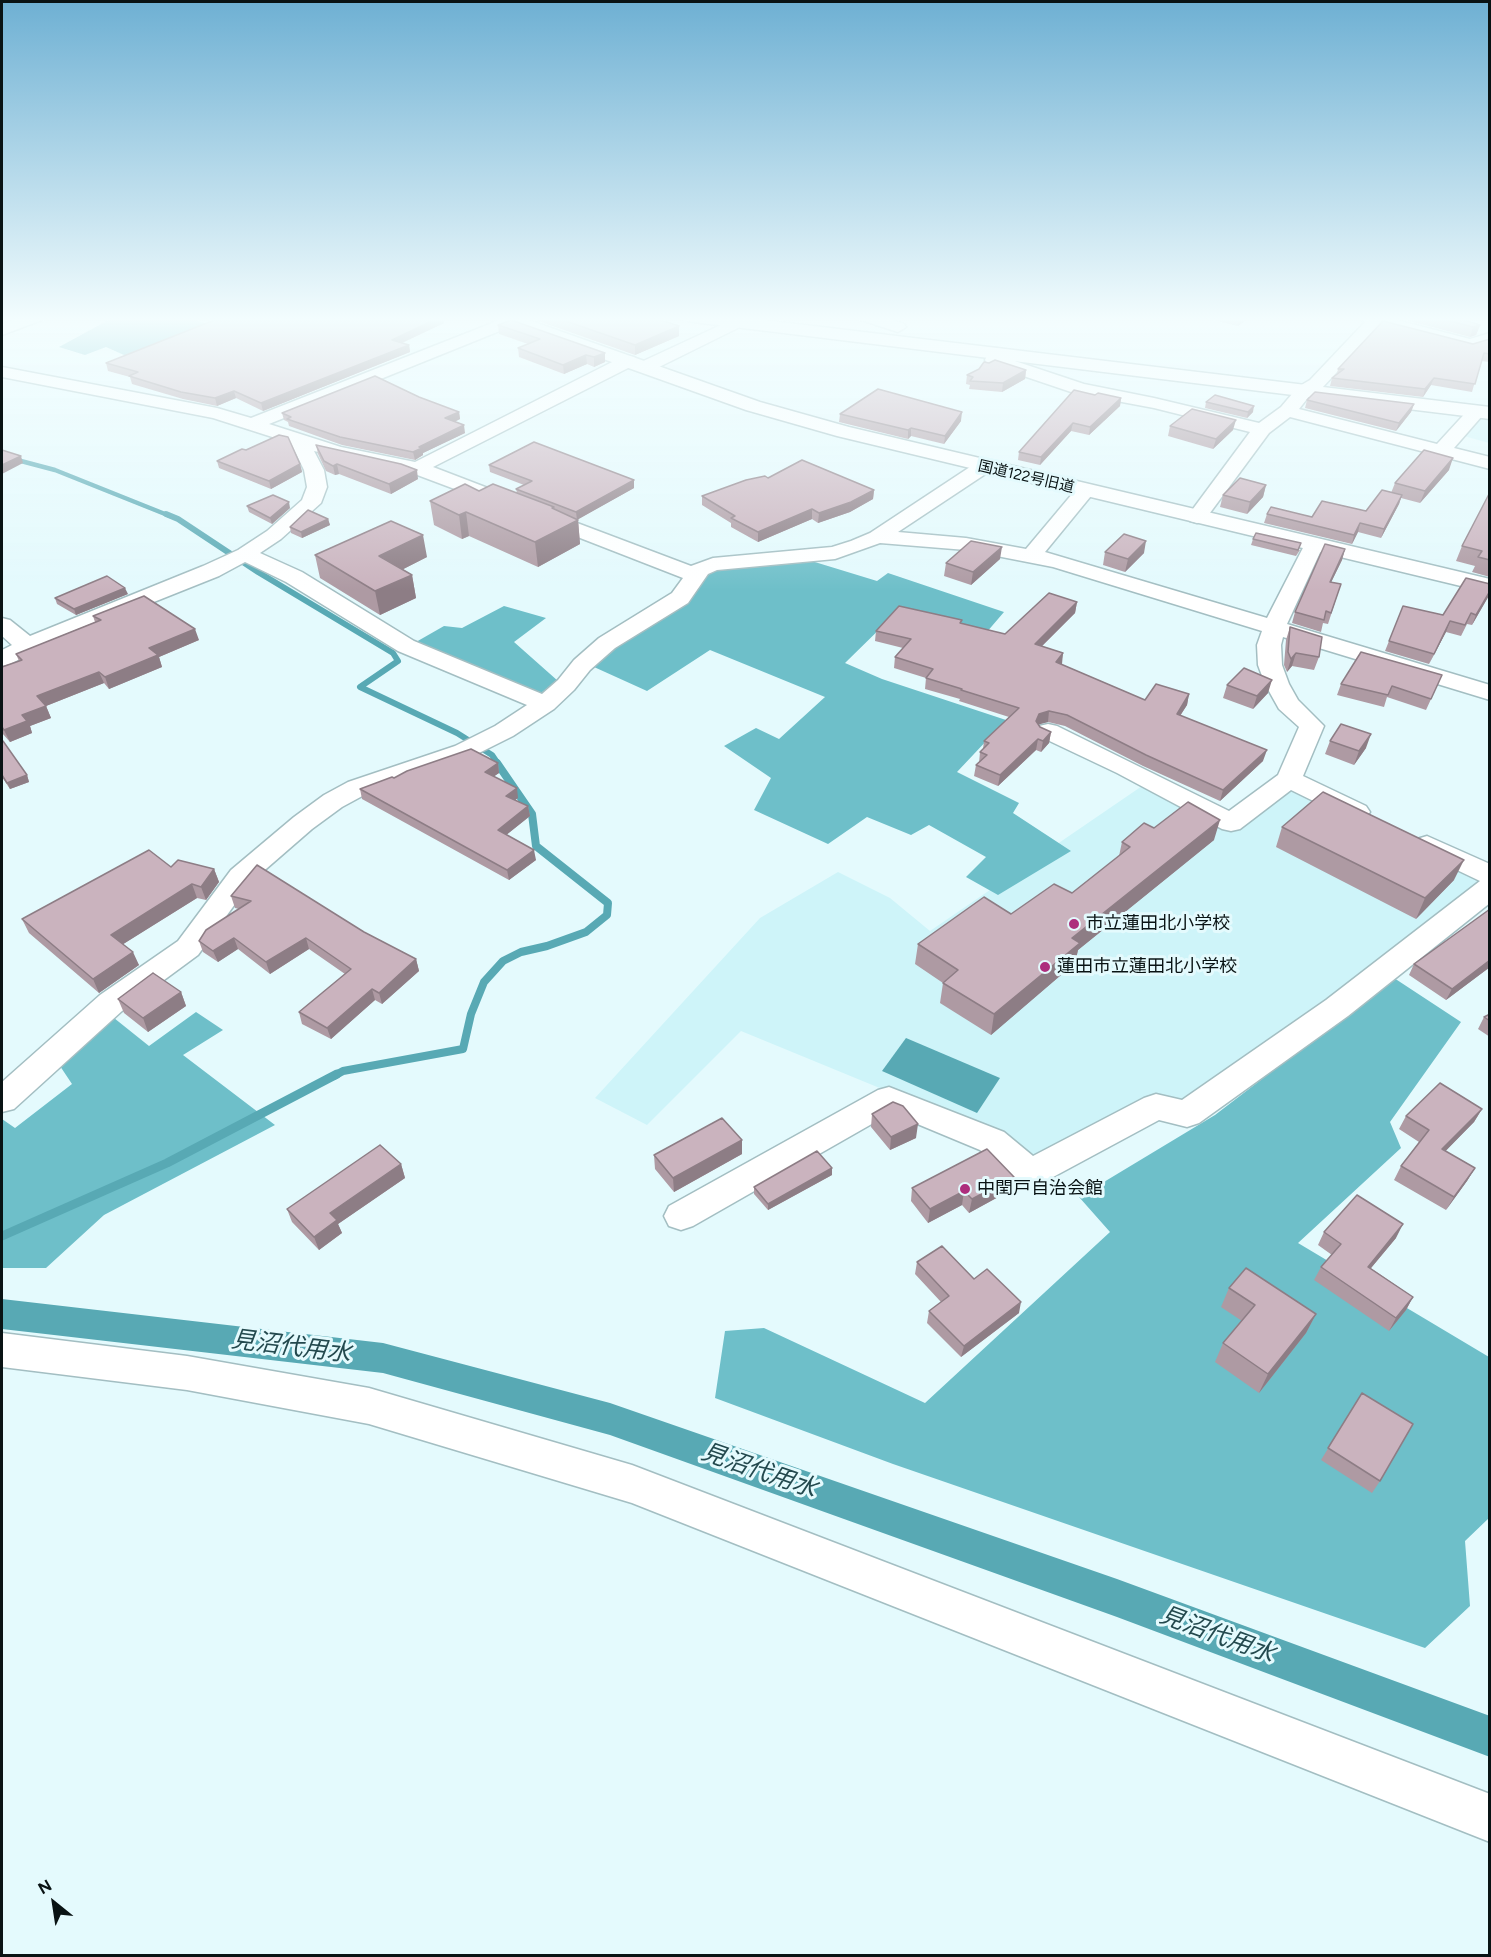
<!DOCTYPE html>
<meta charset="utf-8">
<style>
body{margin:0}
#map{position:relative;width:1491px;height:1957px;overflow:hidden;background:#e4fafd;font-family:Figtree,sans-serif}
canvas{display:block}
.frame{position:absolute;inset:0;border:3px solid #091314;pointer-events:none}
.north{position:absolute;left:24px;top:1873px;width:60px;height:60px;-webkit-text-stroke:4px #e4fafd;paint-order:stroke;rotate:330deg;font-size:16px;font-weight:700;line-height:24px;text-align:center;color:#091314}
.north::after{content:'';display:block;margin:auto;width:21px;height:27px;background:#091314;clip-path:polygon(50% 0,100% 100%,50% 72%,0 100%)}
</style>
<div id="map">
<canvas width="1491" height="1957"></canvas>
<div class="frame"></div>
<div class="north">N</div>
</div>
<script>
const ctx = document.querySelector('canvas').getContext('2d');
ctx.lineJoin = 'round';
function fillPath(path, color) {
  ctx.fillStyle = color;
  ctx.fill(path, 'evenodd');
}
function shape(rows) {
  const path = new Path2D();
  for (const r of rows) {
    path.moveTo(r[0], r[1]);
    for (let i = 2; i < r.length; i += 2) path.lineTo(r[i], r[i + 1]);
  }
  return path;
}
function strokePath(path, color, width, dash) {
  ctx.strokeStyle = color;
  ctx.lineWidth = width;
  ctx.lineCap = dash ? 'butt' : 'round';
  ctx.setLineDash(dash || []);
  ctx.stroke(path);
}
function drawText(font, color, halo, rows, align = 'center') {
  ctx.font = font + ' Figtree,"Noto Sans JP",sans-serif';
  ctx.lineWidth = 6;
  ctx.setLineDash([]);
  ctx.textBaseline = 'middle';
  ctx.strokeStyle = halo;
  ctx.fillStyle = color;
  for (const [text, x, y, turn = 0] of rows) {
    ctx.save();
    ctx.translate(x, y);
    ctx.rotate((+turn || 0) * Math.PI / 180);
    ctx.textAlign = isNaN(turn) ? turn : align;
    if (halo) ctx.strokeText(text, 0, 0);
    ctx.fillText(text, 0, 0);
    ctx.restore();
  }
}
fillPath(shape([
 [1480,419,1489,420,1489,443,1464,436],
 [1145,784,1232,830,1286,788,1488,881,1186,1104,1037,1160,1011,1142,741,1031,647,1125,595,1098,760,918,838,872,890,898,930,931]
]), '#cef4f9');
fillPath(shape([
 [114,317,189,317,213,327,142,363,106,347,85,355,59,347],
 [805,559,877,581,888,573,1004,612,986,633,895,614,845,663,882,679,1006,720,957,772,1019,803,1013,813,1071,851,998,895,966,877,986,857,929,825,911,835,867,817,828,844,754,810,771,778,724,746,756,728,779,739,825,697,710,650,647,691,594,667,714,565],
 [504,606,546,618,514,642,558,681,538,695,416,642,444,626,462,628],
 [1394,978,1461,1022,1390,1122,1401,1148,1298,1243,1489,1357,1489,1518,1465,1541,1470,1606,1425,1648,893,1464,715,1398,725,1331,764,1328,925,1403,1110,1232,1079,1197,1215,1115],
 [196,1012,223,1030,183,1055,275,1125,104,1215,46,1268,2,1268,2,1119,15,1128,72,1084,56,1060,109,1014,149,1046]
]), '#6ebfc9');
fillPath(shape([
 [906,1038,1000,1078,977,1113,882,1071]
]), '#58a9b4');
strokePath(shape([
 [2,456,55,470,170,516]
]), '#58a9b4', 4.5);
strokePath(shape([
 [166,514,178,519,258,572,393,653,398,661,360,687,457,733,492,755,498,764]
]), '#58a9b4', 6);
strokePath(shape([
 [334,1076,343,1071,463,1049,471,1014,484,982,503,961,521,952,547,946,586,932,607,915,608,903,536,846,532,814,497,763]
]), '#58a9b4', 8);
strokePath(shape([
 [2,1236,167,1163,337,1074]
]), '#58a9b4', 9);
fillPath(shape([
 [2,1299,383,1343,610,1403,1117,1579,1490,1716,1490,1757,1117,1617,610,1435,383,1373,2,1329,2,1299]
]), '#58a9b4');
const minor = shape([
 [21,317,44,317,42,320,2,335,2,324,21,317],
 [738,317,746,322,744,325,651,371,645,372,639,371,636,367,639,363,738,317],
 [859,317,884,317,904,324,906,327,898,332,861,320,859,317],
 [1358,317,1385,317,1470,339,1490,333,1490,343,1470,349,1380,326,1322,388,1310,395,1299,409,1437,444,1470,408,1482,408,1485,412,1482,416,1454,448,1490,457,1490,469,1290,417,1269,433,1204,521,1197,523,1190,521,1187,517,1250,432,1154,408,1074,393,988,364,985,360,990,349,996,348,1002,349,1004,353,1003,357,1084,384,1154,398,1259,423,1281,407,1298,387,1310,380,1365,322,1358,317],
 [505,318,517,318,519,321,517,324,269,424,341,447,415,462,622,357,628,356,634,357,637,361,634,365,433,467,506,495,509,499,506,503,492,503,412,473,314,451,324,470,327,487,321,503,281,539,260,553,302,572,414,641,542,694,558,680,574,660,599,638,672,593,683,578,534,520,531,516,534,512,548,512,691,566,713,558,832,547,851,541,870,533,976,463,983,461,990,463,993,467,990,471,898,532,966,538,1026,549,1078,487,1085,485,1092,487,1095,491,1045,552,1267,618,1307,540,1314,538,1321,540,1324,544,1287,624,1490,685,1490,700,1283,637,1281,645,1282,665,1289,684,1298,700,1324,726,1303,776,1366,806,1370,812,1366,818,1357,820,1348,818,1291,790,1240,829,1231,831,1222,829,1117,773,1039,736,1036,731,1039,726,1048,724,1057,726,1229,811,1278,775,1299,727,1279,709,1265,684,1258,665,1257,645,1262,631,1053,567,966,550,880,543,835,559,717,570,708,574,688,603,615,648,590,670,574,690,554,709,513,736,473,756,366,794,342,807,312,829,251,882,198,955,122,1011,14,1109,2,1112,2,1082,100,995,178,941,231,870,294,817,324,795,348,782,455,746,495,726,527,705,398,651,286,582,245,562,219,576,56,641,10,664,2,666,2,650,12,645,2,636,2,618,10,620,30,636,203,566,238,550,267,531,302,500,307,487,304,470,291,443,213,418,2,377,2,367,217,408,251,418,505,318],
 [1427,836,1490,864,1490,903,1348,1016,1199,1123,1187,1127,1159,1120,1042,1183,1030,1187,1018,1183,980,1150,891,1113,693,1226,681,1230,669,1226,664,1216,669,1206,878,1090,889,1087,1004,1132,1033,1156,1144,1098,1156,1094,1182,1100,1326,1000,1480,881,1417,851,1413,845,1417,839,1427,836],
 [2,1333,187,1356,369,1388,632,1465,1490,1794,1490,1842,632,1503,369,1424,187,1390,2,1367,2,1333]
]);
const tertiary = shape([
 [494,317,520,317,760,402,849,427,1490,579,1490,593,837,436,746,410,497,321,494,317]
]);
const trunk = shape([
 [684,317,738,317,1490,407,1490,419,693,322,687,321,684,317]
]);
strokePath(minor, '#a3bec2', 3);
strokePath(tertiary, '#a3bec2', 3);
strokePath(trunk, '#a3bec2', 3);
fillPath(minor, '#fff');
fillPath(tertiary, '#fff');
fillPath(trunk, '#fff');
fillPath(shape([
 [219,317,443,317,444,323,402,343,409,345,410,352,263,411,236,398,217,406,183,399,132,384,130,377,108,371,106,363,221,318],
 [527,317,651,317,679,336,635,355],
 [1204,317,1250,317,1238,326,1204,318],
 [1394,317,1462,317,1461,319,1480,325,1476,335,1470,337],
 [498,325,605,353,605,362,594,367,587,364,564,374,519,357,518,348,528,344,499,334],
 [1490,339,1490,362,1481,361,1472,392,1431,385,1423,397,1330,386,1332,378,1337,374,1338,369,1473,344],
 [1026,370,1025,379,1002,392,969,389,970,385,966,384,967,375],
 [1095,395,1121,398,1120,406,1089,435,1071,431,1040,465,1018,460,1019,452],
 [419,397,459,412,460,419,454,422,465,433,423,453,423,455,415,460,342,445,289,426,288,422,284,420,282,413],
 [1307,400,1414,404,1411,412,1396,431,1305,408],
 [1206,402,1253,412,1247,418,1205,408],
 [840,414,961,421,944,444,911,436,908,439,839,422],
 [1170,426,1233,430,1213,449,1168,436],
 [316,445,418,479,391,494,339,474,335,475,326,471,318,454],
 [217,461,300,464,302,472,271,489,219,468],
 [489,465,634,480,634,488,578,519,580,544,538,567,469,536,462,539,434,525,430,501,479,491,517,493,516,489,524,485,490,472],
 [1449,470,1420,503,1401,498,1399,504,1381,538,1358,532,1352,544,1264,523,1267,514,1312,517,1366,511,1391,493,1395,483],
 [768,478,874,490,873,499,850,512,818,523,812,519,758,542,731,527,731,523,702,505,702,496],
 [1266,485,1263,497,1247,514,1220,507,1223,495],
 [1490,494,1490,577,1472,572,1475,566,1456,561,1462,546],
 [247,506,290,508,272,524,249,512],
 [328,519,330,525,302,538,291,533,290,527],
 [1253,539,1300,550,1296,556,1251,545],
 [1345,549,1342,560,1331,582,1341,584,1328,624,1323,623,1321,632,1292,623,1295,612],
 [1105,552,1144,553,1125,572,1103,565],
 [315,555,427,557,403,569,412,575,416,598,380,615,320,578],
 [1000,559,971,585,944,576,946,563],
 [128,594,76,615,57,604,55,598],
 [1489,595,1472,625,1467,624,1461,636,1446,632,1429,664,1385,651,1389,641,1443,615],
 [1077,602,1075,613,1042,646,1063,653,1061,664,1145,700,1189,694,1187,705,1180,716,1263,761,1220,801,1143,766,1065,726,1048,722,1038,724,1040,727,1051,732,1049,743,1041,752,1036,750,998,786,974,776,976,765,979,763,980,752,983,749,984,741,1009,717,959,701,960,699,925,689,926,678,894,668,895,657,903,648,875,641,876,631,961,623,1005,634],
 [93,616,199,640,159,657,162,667,109,689,104,683,46,706,51,718,30,726,32,733,10,742,2,733,2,667,19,661,16,654,95,622],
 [1290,627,1319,657,1314,670,1292,666,1287,672,1284,665,1286,640],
 [1341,684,1437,686,1426,710,1387,697,1384,707,1337,695],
 [1227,685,1268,693,1253,709,1223,698],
 [2,741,27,775,29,782,10,789,2,777],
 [1330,741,1366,748,1354,765,1325,754],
 [498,763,499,773,494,776,518,798,515,800,528,806,530,816,506,835,536,860,509,880,362,799,360,789,394,778],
 [1282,827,1454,880,1416,919,1276,847],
 [1154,828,1214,840,1078,950,1075,963,991,1035,940,1003,943,983,915,964,918,944,1011,914,1072,893,1119,856,1122,842],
 [257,865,364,932,416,959,419,971,382,1004,375,1000,331,1039,302,1024,299,1012,345,974,309,949,270,974,238,949,218,962,203,952,199,941,239,909,235,908,231,896],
 [171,867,214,869,219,882,206,900,197,898,123,944,139,965,99,993,29,933,22,919],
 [1490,909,1490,967,1446,1000,1409,975,1414,964],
 [181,992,186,1006,148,1032,124,1013,118,999],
 [1490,1014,1490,1037,1478,1029,1484,1017],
 [1482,1109,1474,1122,1445,1151,1475,1168,1467,1181,1446,1210,1394,1180,1401,1166,1419,1142,1399,1129,1406,1116],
 [872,1114,916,1138,890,1150,871,1127],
 [742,1140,742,1154,674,1192,655,1169,654,1155],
 [401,1164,405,1178,338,1224,342,1233,319,1250,292,1222,287,1209],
 [832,1175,768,1210,754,1194,754,1187],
 [912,1188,1011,1190,969,1213,962,1205,928,1223,911,1201],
 [1324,1232,1396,1238,1371,1268,1413,1297,1406,1310,1389,1331,1314,1280,1321,1267,1332,1255,1318,1245],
 [917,1262,974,1279,1019,1313,961,1357,927,1323,929,1311,941,1302,915,1274],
 [1229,1288,1316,1314,1306,1333,1259,1393,1215,1362,1223,1343,1242,1321,1221,1307],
 [1362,1393,1380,1481,1372,1493,1321,1460]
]), '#ae9aa3');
fillPath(shape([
 [440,317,443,317,444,323,393,347,392,340],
 [1240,317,1250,317,1238,326],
 [1480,325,1476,335,1470,337,1473,327],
 [679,326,679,336,635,355,635,345],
 [409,345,410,352,263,411,261,403],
 [605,353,605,362,594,367,594,357],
 [586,355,587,364,564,374,563,365],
 [1026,370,1025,379,1002,392,1003,383],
 [1434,378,1431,385,1423,397,1425,389],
 [234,391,236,398,217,406,215,398],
 [1121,398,1120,406,1089,435,1090,427],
 [1414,404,1411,412,1396,431,1399,423],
 [1254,406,1253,412,1247,418,1248,412],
 [459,412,460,419,446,426,445,418],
 [962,412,961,421,944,444,945,436],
 [1236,420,1233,430,1213,449,1216,439],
 [1073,423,1071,431,1040,465,1041,457],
 [464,425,465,433,423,453,423,455,415,460,413,452,419,447],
 [911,428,911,436,908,439,908,430],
 [21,456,23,463,2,474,2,465],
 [1453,458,1449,470,1420,503,1425,491],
 [300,464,302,472,271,489,269,481],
 [337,464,339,474,335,475,333,466],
 [417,470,418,479,391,494,389,484],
 [634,480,634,488,577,520,576,512],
 [1266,485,1263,497,1247,514,1250,502],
 [874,490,873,499,850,512,818,523,819,513],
 [1402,495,1399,504,1381,538,1384,529],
 [289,502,290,508,272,524,270,518],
 [554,507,557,531,578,520,580,544,538,567,535,542,552,508],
 [812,509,812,519,758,542,758,532],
 [466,512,469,536,462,539,459,515],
 [328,519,330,525,302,538,301,532],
 [1360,523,1358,532,1352,544,1354,535],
 [423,535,427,557,384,579,379,556],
 [1146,541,1144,553,1125,572,1128,559],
 [1002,547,1000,559,971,585,973,572],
 [1345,549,1342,560,1326,593,1330,582],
 [412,575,416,598,380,615,375,591],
 [125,588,128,594,76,615,74,609],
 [1490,591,1490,594,1472,625,1476,615],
 [1077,602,1075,613,1033,655,1035,644],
 [1450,621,1446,632,1429,664,1434,654],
 [195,629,199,640,159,657,162,667,109,689,105,677,149,648],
 [1063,653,1062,664,1054,673,1056,662],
 [1296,653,1292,666,1287,672,1291,659],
 [99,672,104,683,46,706,51,718,30,726,32,733,10,742,4,730,22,715,37,696],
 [1272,680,1268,693,1253,709,1257,696],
 [1189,694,1187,705,1174,725,1177,714],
 [1049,711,1048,722,1037,725,1036,721,1039,714],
 [1051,732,1049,743,1041,752,1043,741],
 [1371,734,1366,748,1354,765,1359,751],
 [1038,739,1036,750,998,786,1000,775],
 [1267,750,1263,761,1220,801,1223,790],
 [498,763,499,773,486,782,485,772],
 [27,775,29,782,10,789,7,783],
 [517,788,518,798,507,806,506,796],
 [528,806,530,816,500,840,498,830],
 [1220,820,1214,840,1078,950,1075,963,991,1035,994,1014,1072,938],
 [534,850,536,860,509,880,507,870],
 [1464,860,1454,880,1416,919,1425,898],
 [214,869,219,882,206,900,201,887],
 [192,884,197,898,117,948,111,935],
 [234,938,238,949,218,962,213,951],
 [306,938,309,949,270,974,266,962],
 [133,952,139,965,99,993,93,979],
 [416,959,419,971,382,1004,379,993],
 [1490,960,1490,967,1446,1000,1452,989],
 [372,989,375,1000,331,1039,327,1028],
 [181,992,186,1006,148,1032,143,1018],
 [1482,1109,1474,1122,1434,1163,1442,1149],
 [918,1124,916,1138,890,1150,891,1137],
 [742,1140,742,1154,674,1192,673,1178],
 [401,1164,405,1178,338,1224,342,1233,319,1250,314,1237,330,1213],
 [832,1168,832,1175,768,1210,768,1204],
 [1475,1168,1467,1181,1446,1210,1454,1197],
 [1014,1177,1011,1190,969,1213,972,1199],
 [964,1191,962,1205,928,1223,930,1209],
 [1403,1224,1396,1238,1361,1280,1368,1267],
 [1413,1297,1406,1310,1389,1331,1396,1318],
 [1021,1302,1019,1313,961,1357,964,1346],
 [1316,1314,1306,1333,1259,1393,1268,1374]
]), '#8d7d85');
const building = shape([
 [222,317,440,317,392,340,409,345,261,403,234,391,215,398,181,392,129,376,138,372,106,363,222,317],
 [554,317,651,317,679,326,635,345,554,317],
 [1436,317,1457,317,1456,317,1480,325,1473,327,1436,317],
 [511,320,605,353,594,357,586,355,563,365,518,348,540,339,498,325,511,320],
 [1383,321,1473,344,1490,339,1490,354,1484,353,1475,384,1434,378,1425,389,1332,378,1344,369,1338,369,1383,321],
 [995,360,1026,370,1003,383,970,381,973,377,967,375,979,369,984,362,989,363,995,360],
 [375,376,419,397,459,412,445,418,464,425,419,447,422,448,413,452,340,437,287,419,291,417,282,413,375,376],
 [878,389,962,412,945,436,911,428,908,430,840,414,878,389],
 [1074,390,1095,395,1098,393,1121,398,1090,427,1073,423,1041,457,1019,452,1074,390],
 [1315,392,1414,404,1399,423,1307,400,1315,392],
 [1215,395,1254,406,1248,412,1206,402,1215,395],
 [1192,409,1236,420,1216,439,1170,426,1192,409],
 [279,435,288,437,300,464,269,481,217,461,242,449,246,450,279,435],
 [534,442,634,480,576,512,516,489,532,481,489,465,534,442],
 [316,445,401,464,417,470,389,484,337,464,333,466,324,461,316,445],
 [2,450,21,456,2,465,2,450],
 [1424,450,1453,458,1425,491,1395,483,1424,450],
 [802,460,874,490,851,502,819,513,812,509,758,532,731,518,735,516,702,496,746,480,765,476,768,478,802,460],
 [1240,478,1266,485,1250,502,1223,495,1240,478],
 [465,484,479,491,493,484,554,507,552,508,578,520,535,542,466,512,459,515,430,501,465,484],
 [1382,490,1402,495,1384,529,1360,523,1354,535,1267,514,1271,507,1312,517,1322,501,1366,511,1382,490],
 [1489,494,1490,494,1490,560,1478,557,1482,551,1462,546,1489,494],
 [273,495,289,502,270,518,247,506,273,495],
 [308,510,328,519,301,532,290,527,308,510],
 [391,521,423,535,379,556,412,575,375,591,315,555,391,521],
 [1256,533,1301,543,1298,550,1253,539,1256,533],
 [1124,534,1146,541,1128,559,1105,552,1124,534],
 [971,541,1002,547,973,572,946,563,971,541],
 [1325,544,1345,549,1330,582,1341,584,1331,613,1326,611,1324,620,1295,612,1325,544],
 [107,576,125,588,74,609,55,598,107,576],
 [1466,578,1490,584,1490,591,1476,615,1471,613,1465,625,1450,621,1434,654,1389,641,1403,606,1443,615,1466,578],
 [1049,593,1077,602,1035,644,1063,653,1056,662,1145,700,1156,684,1189,694,1177,714,1267,750,1223,790,1146,755,1067,715,1049,711,1039,714,1036,721,1040,727,1051,732,1043,741,1038,739,1000,775,976,765,987,755,980,752,989,743,984,741,1019,708,961,690,962,689,926,678,933,669,895,657,911,639,876,631,899,606,962,620,960,623,1005,634,1049,593],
 [144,596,195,629,149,648,158,655,105,677,99,672,37,696,46,706,22,715,27,721,4,730,2,727,2,667,22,660,16,654,101,620,93,616,144,596],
 [1290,627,1322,637,1319,657,1296,653,1291,659,1288,652,1290,627],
 [1361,652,1442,675,1431,699,1392,686,1388,695,1341,684,1361,652],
 [1244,668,1272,680,1257,696,1227,685,1244,668],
 [1341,724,1371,734,1359,751,1330,741,1341,724],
 [2,741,3,741,27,775,7,783,2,775,2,741],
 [471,749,498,763,485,772,517,788,506,796,528,806,498,830,534,850,507,870,360,789,392,777,394,778,407,771,471,749],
 [1323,792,1464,860,1425,898,1282,827,1323,792],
 [1188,802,1220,820,1072,938,1080,943,994,1014,943,983,958,970,918,944,984,897,1011,914,1054,884,1072,893,1130,847,1122,842,1144,823,1154,828,1188,802],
 [149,850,171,867,178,860,214,869,201,887,192,884,111,935,133,952,93,979,22,919,149,850],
 [257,865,364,932,416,959,379,993,372,989,327,1028,299,1012,351,969,306,938,266,962,234,938,213,951,199,941,206,930,251,901,231,896,257,865],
 [1490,909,1490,960,1452,989,1414,964,1490,909],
 [153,973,181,992,143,1018,118,999,153,973],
 [1490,1014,1490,1021,1484,1017,1490,1014],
 [1440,1083,1482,1109,1442,1149,1475,1168,1454,1197,1401,1166,1429,1130,1406,1116,1440,1083],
 [893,1102,903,1106,918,1124,891,1137,872,1114,893,1102],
 [722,1118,742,1140,673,1178,654,1155,722,1118],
 [380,1145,401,1164,330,1213,337,1220,314,1237,287,1209,380,1145],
 [987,1149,1014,1177,972,1199,964,1191,930,1209,912,1188,987,1149],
 [817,1151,832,1168,768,1204,754,1187,817,1151],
 [1357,1195,1403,1224,1368,1267,1413,1297,1396,1318,1321,1267,1341,1244,1324,1232,1357,1195],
 [942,1246,974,1279,987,1269,1021,1302,964,1346,929,1311,949,1296,917,1262,942,1246],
 [1246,1268,1316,1314,1268,1374,1223,1343,1255,1305,1229,1288,1246,1268],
 [1362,1393,1413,1424,1380,1481,1328,1448,1362,1393]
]);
fillPath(building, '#cab3be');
strokePath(building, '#8d7d85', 1.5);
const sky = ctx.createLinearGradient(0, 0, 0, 591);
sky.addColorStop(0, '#6eb0d3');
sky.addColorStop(0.54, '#f3fdfe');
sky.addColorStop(1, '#f3fdfe00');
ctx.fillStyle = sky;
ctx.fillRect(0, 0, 1491, 591);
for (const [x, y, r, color] of [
 [1074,924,6,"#ad2e7d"],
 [1045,967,6,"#ad2e7d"],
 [965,1189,6,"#ad2e7d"]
]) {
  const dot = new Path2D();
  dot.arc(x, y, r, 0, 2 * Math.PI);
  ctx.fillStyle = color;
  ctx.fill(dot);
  strokePath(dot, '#e4fafd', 2);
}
drawText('15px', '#091314', '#e4fafd', [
 ["国道122号旧道",1026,477,13]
]);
drawText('18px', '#091314', '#e4fafd', [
 ["市立蓮田北小学校",1086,924],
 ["蓮田市立蓮田北小学校",1057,967],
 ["中閏戸自治会館",977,1189]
], 'left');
drawText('italic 24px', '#23494e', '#e4fafd', [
 ["見沼代用水",291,1347,7],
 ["見沼代用水",759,1471,19],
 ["見沼代用水",1217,1635,20]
]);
</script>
